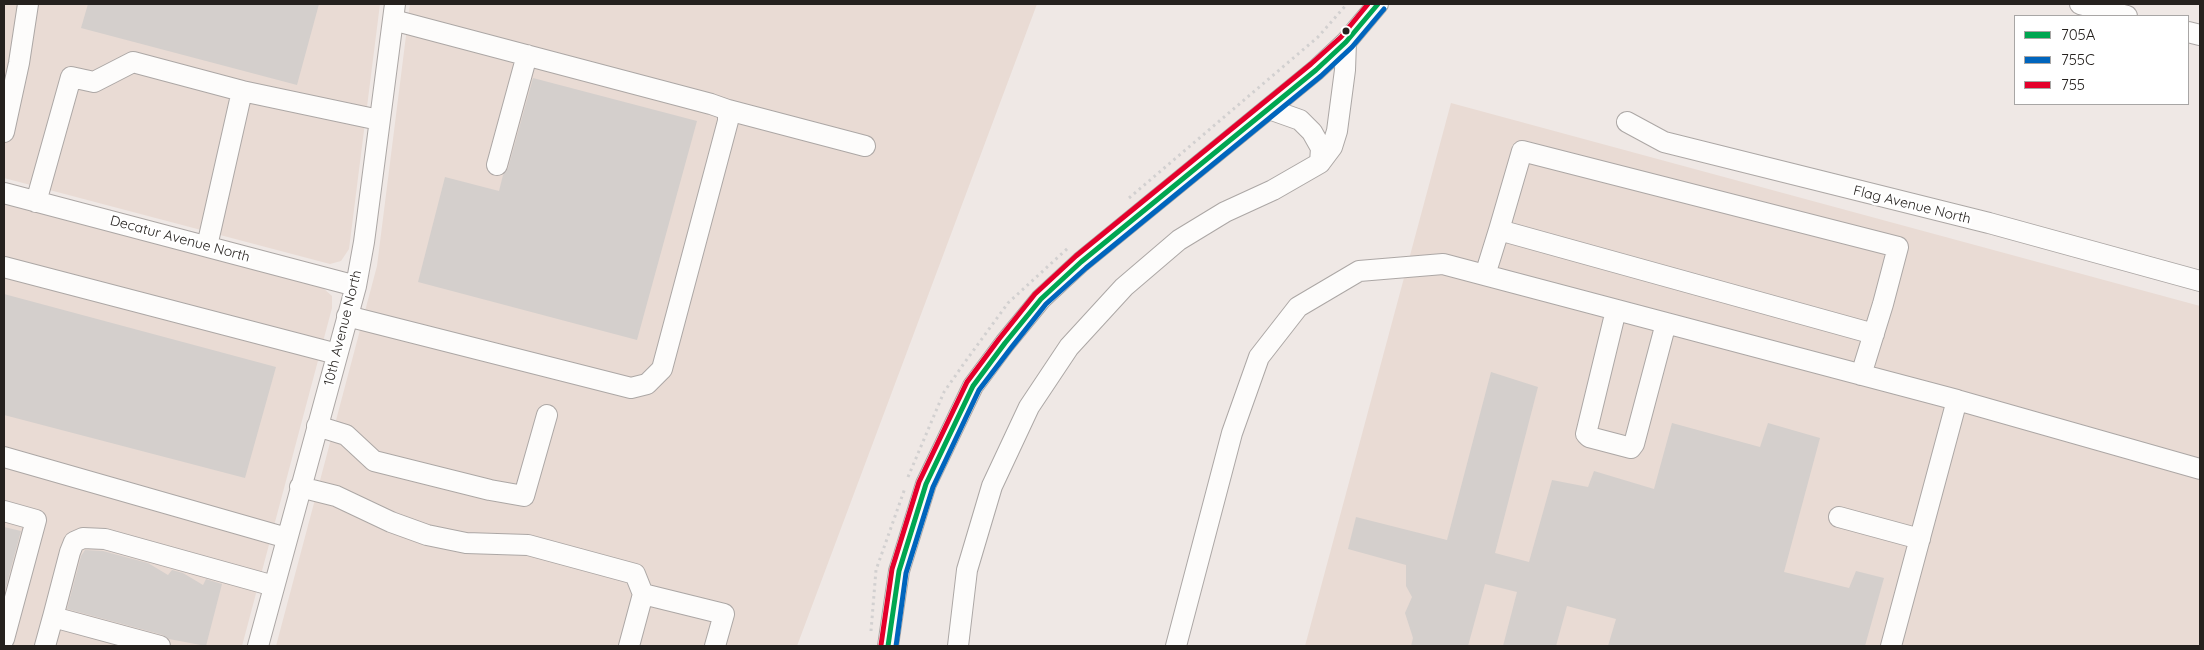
<!DOCTYPE html>
<style>
body{margin:0}
#map{position:relative;width:2204px;height:650px;overflow:hidden;background:#efe8e5;font-family:Quicksand,sans-serif}
canvas{display:block}
.frame{position:absolute;inset:0;border:5px solid #25211e;pointer-events:none}
.legend{position:absolute;left:2014px;top:15px;width:175px;height:90px;box-sizing:border-box;background:#fff;border:1px solid #a8a6a5;margin:0;padding:6px 9px;list-style:none;font-size:15px;color:#25211e}
.legend li{display:flex;align-items:center;gap:10px;height:25px}
.legend b{width:25px;border:1px solid #a8a6a5}
</style>
<div id="map">
<canvas width="2204" height="650"></canvas>
<div class="frame"></div>
<ul class="legend">
<li><b style="height:6px;background:#00a651"></b>705A</li>
<li><b style="height:6px;background:#0065bd"></b>755C</li>
<li><b style="height:6px;background:#e4002b"></b>755</li>
</ul>
</div>
<script>
const ctx = document.querySelector('canvas').getContext('2d');
ctx.lineJoin = 'round';
function fillPath(path, color) {
  ctx.fillStyle = color;
  ctx.fill(path, 'evenodd');
}
function shape(rows) {
  const path = new Path2D();
  for (const r of rows) {
    path.moveTo(r[0], r[1]);
    for (let i = 2; i < r.length; i += 2) path.lineTo(r[i], r[i + 1]);
  }
  return path;
}
function strokePath(path, color, width, dash) {
  ctx.strokeStyle = color;
  ctx.lineWidth = width;
  ctx.lineCap = dash ? 'butt' : 'round';
  ctx.setLineDash(dash || []);
  ctx.stroke(path);
}
function drawText(font, color, halo, rows, align = 'center') {
  ctx.font = font + ' Quicksand,sans-serif';
  ctx.lineWidth = 5;
  ctx.setLineDash([]);
  ctx.textBaseline = 'middle';
  ctx.strokeStyle = halo;
  ctx.fillStyle = color;
  for (const [text, x, y, turn = 0] of rows) {
    ctx.save();
    ctx.translate(x, y);
    ctx.rotate((+turn || 0) * Math.PI / 180);
    ctx.textAlign = isNaN(turn) ? turn : align;
    if (halo) ctx.strokeText(text, 0, 0);
    ctx.fillText(text, 0, 0);
    ctx.restore();
  }
}
fillPath(shape([
 [4,4,380,4,349,249,341,261,330,264,4,178],
 [410,4,1037,4,797,646,276,646,377,266],
 [1451,103,2200,306,2200,646,1305,646],
 [4,203,322,287,332,296,332,308,242,646,4,646]
]), '#e9dbd4');
fillPath(shape([
 [88,4,319,4,297,85,81,28],
 [533,78,697,121,637,340,418,282,445,177,499,191,503,175,508,168],
 [4,294,276,367,245,478,4,415],
 [1491,372,1538,387,1495,553,1529,562,1552,480,1588,487,1594,471,1654,489,1672,423,1760,447,1768,423,1820,438,1784,572,1849,588,1856,571,1884,578,1865,646,1608,646,1616,619,1567,606,1556,646,1503,646,1517,592,1485,584,1468,646,1411,646,1413,638,1405,613,1412,597,1406,586,1406,565,1348,549,1356,517,1447,540],
 [4,527,21,531,5,591,4,591],
 [85,550,103,551,148,563,168,575,172,570,183,573,203,585,206,579,222,584,206,646,169,639,163,635,67,609,81,556]
]), '#d4cfcc');
const minor = shape([
 [2080,4,2127,16],
 [2188,32,2200,35],
 [1269,109,1300,120,1312,132,1321,148,1320,163],
 [728,110,865,146],
 [1627,122,1664,142,1989,223,2200,281],
 [4,132,19,63,28,4],
 [497,165,527,55],
 [4,193,356,286],
 [36,202,71,77,94,82,133,62,242,91],
 [207,246,242,91,379,120],
 [4,267,337,354],
 [1485,275,1499,230],
 [1616,310,1586,434,1589,437,1631,448,1634,444,1666,323],
 [347,316,631,388,647,384,662,369,728,121,728,110,711,104,393,20],
 [1861,375,1883,304,1898,247,1522,151,1499,230,1874,334],
 [1957,400,2200,469],
 [317,426,346,435,374,461,490,490,524,496,547,415],
 [4,457,287,538],
 [300,487,336,496,391,522,427,535,466,543,528,545,635,574,643,594,629,646],
 [4,511,36,520,4,639],
 [1839,517,1920,539],
 [643,594,724,614,715,646],
 [53,617,70,552,74,542,83,538,105,539,274,586],
 [45,646,53,617,160,646],
 [258,646,356,286,364,242,395,4],
 [888,646,899,571,926,484,973,386,1005,343,1041,299,1081,262,1316,70,1346,42,1378,4],
 [958,646,967,570,992,486,1029,407,1069,347,1124,287,1179,240,1225,212,1273,190,1320,163,1332,147,1337,131,1345,70,1346,42],
 [1176,646,1232,433,1259,357,1298,307,1359,271,1443,264,1957,400,1891,646]
]);
strokePath(minor, '#aca7a5', 22);
strokePath(shape([
 [1129,198,1318,37,1347,4],
 [908,477,944,392,965,362,1008,303,1068,248],
 [871,631,876,570,905,488]
]), '#d2d0d0', 3, [2.5, 4]);
strokePath(minor, '#fdfcfb', 20);
strokePath(shape([
 [888,646,899,571,926,484,973,386,1005,343,1041,299,1081,262,1316,70,1346,42,1378,4]
]), '#00a651', 5);
strokePath(shape([
 [896,646,906,573,933,487,979,390,1011,348,1046,304,1086,268,1321,76,1352,47,1384,9]
]), '#0065bd', 5);
strokePath(shape([
 [881,645,892,569,919,482,967,382,999,339,1035,294,1076,256,1311,64,1341,37,1368,4]
]), '#e4002b', 5);
for (const [x, y, r, color] of [
 [1346,31,4.5,"#25211e"]
]) {
  const dot = new Path2D();
  dot.arc(x, y, r, 0, 2 * Math.PI);
  ctx.fillStyle = color;
  ctx.fill(dot);
  strokePath(dot, '#fff', 2);
}
drawText('14px', '#25211e', '#fff', [
 ["Flag Avenue North",1912,205,14],
 ["Decatur Avenue North",180,239,15],
 ["10th Avenue North",343,328,-76]
]);
</script>
